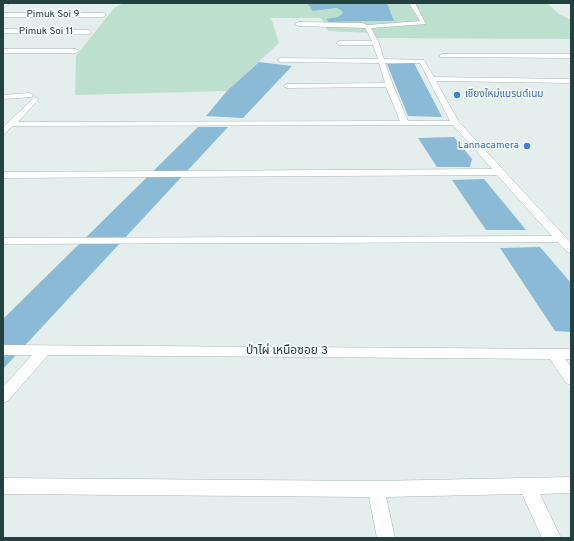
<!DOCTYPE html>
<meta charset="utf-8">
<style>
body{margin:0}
#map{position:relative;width:574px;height:541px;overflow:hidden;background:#e4eeec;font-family:Overpass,sans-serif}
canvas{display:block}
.frame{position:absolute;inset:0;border:4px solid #22413f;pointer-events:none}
</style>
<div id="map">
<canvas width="574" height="541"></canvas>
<div class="frame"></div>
</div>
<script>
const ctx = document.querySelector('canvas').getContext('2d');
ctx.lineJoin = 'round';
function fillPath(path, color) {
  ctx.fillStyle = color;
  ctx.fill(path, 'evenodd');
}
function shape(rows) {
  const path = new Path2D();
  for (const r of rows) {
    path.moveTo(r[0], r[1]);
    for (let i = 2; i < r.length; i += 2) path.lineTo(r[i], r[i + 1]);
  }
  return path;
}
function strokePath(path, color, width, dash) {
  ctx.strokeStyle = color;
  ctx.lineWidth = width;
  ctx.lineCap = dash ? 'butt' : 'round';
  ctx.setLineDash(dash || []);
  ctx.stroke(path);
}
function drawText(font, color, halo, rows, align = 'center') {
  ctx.font = font + ' Overpass,"Noto Sans Thai",sans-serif';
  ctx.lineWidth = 3.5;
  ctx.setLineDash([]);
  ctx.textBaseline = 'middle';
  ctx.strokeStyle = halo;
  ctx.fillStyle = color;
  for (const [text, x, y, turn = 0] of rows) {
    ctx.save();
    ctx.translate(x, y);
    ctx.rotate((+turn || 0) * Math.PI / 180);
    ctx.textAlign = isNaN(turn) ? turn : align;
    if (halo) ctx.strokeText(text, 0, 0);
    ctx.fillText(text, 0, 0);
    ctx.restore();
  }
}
fillPath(shape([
 [124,3,307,3,313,11,338,8,342,11,343,13,338,17,327,20,345,22,394,21,387,3,547,3,559,14,571,20,571,39,377,38,373,33,328,31,321,18,271,18,279,43,227,91,75,95,76,56,114,8]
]), '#bce0cd');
fillPath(shape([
 [307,3,387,3,394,21,329,22,326,19,338,17,343,13,342,11,337,8,313,11],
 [259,62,292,66,243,118,206,116,227,91],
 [414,63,442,117,408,116,387,64],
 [198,127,228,127,3,369,3,319],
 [454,137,472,159,470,167,437,167,418,138],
 [484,179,526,230,486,230,452,180],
 [540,247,571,283,571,332,555,331,500,248]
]), '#8abad5');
const street = shape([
 [10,3,5,7,3,8,4,3,10,3],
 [409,3,415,3,426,24,371,28,379,43,384,59,424,60,434,77,571,79,571,83,436,81,459,122,571,243,571,253,567,252,558,242,3,244,3,238,552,236,497,175,3,178,3,172,492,169,453,125,13,126,3,135,3,127,35,97,39,99,18,122,400,121,386,87,287,88,283,86,287,84,385,83,379,63,280,62,277,60,280,58,378,59,373,45,339,45,336,43,339,41,372,41,365,28,298,26,295,24,298,22,362,23,368,25,420,21,409,3],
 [385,63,420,63,450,121,408,121,393,85,385,63],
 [3,13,103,13,106,15,103,17,3,17,3,13],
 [3,29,89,30,92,32,89,34,3,33,3,29],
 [3,49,76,49,79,51,76,53,3,53,3,49],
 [442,54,571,54,571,58,440,57,440,55,442,54],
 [29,93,33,95,32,97,3,99,3,95,29,93],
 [3,345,571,349,571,359,565,359,571,367,571,385,566,383,550,359,48,355,8,401,3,403,3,387,32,355,3,355,3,345],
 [571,477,571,493,540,494,561,538,542,538,522,494,386,497,395,538,377,538,369,497,3,494,3,478,376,481,571,477]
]);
strokePath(street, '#a6b7b5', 1);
fillPath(street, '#fff');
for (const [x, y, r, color] of [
 [457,95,4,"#3f7fe0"],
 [527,146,4,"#3f7fe0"]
]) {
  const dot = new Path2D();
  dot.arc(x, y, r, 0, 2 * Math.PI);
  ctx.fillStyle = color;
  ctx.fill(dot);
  strokePath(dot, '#f5faf9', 1.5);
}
drawText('10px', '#22413f', '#f5faf9', [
 ["Pimuk Soi 9",53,15],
 ["Pimuk Soi 11",46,32]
]);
drawText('10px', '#366cbe', '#f5faf9', [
 ["เชียงใหม่แบรนด์เนม",465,95],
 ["Lannacamera",519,146,"right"]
], 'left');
drawText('12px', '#22413f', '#f5faf9', [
 ["ป่าไผ่ เหนือซอย 3",287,352]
]);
</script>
